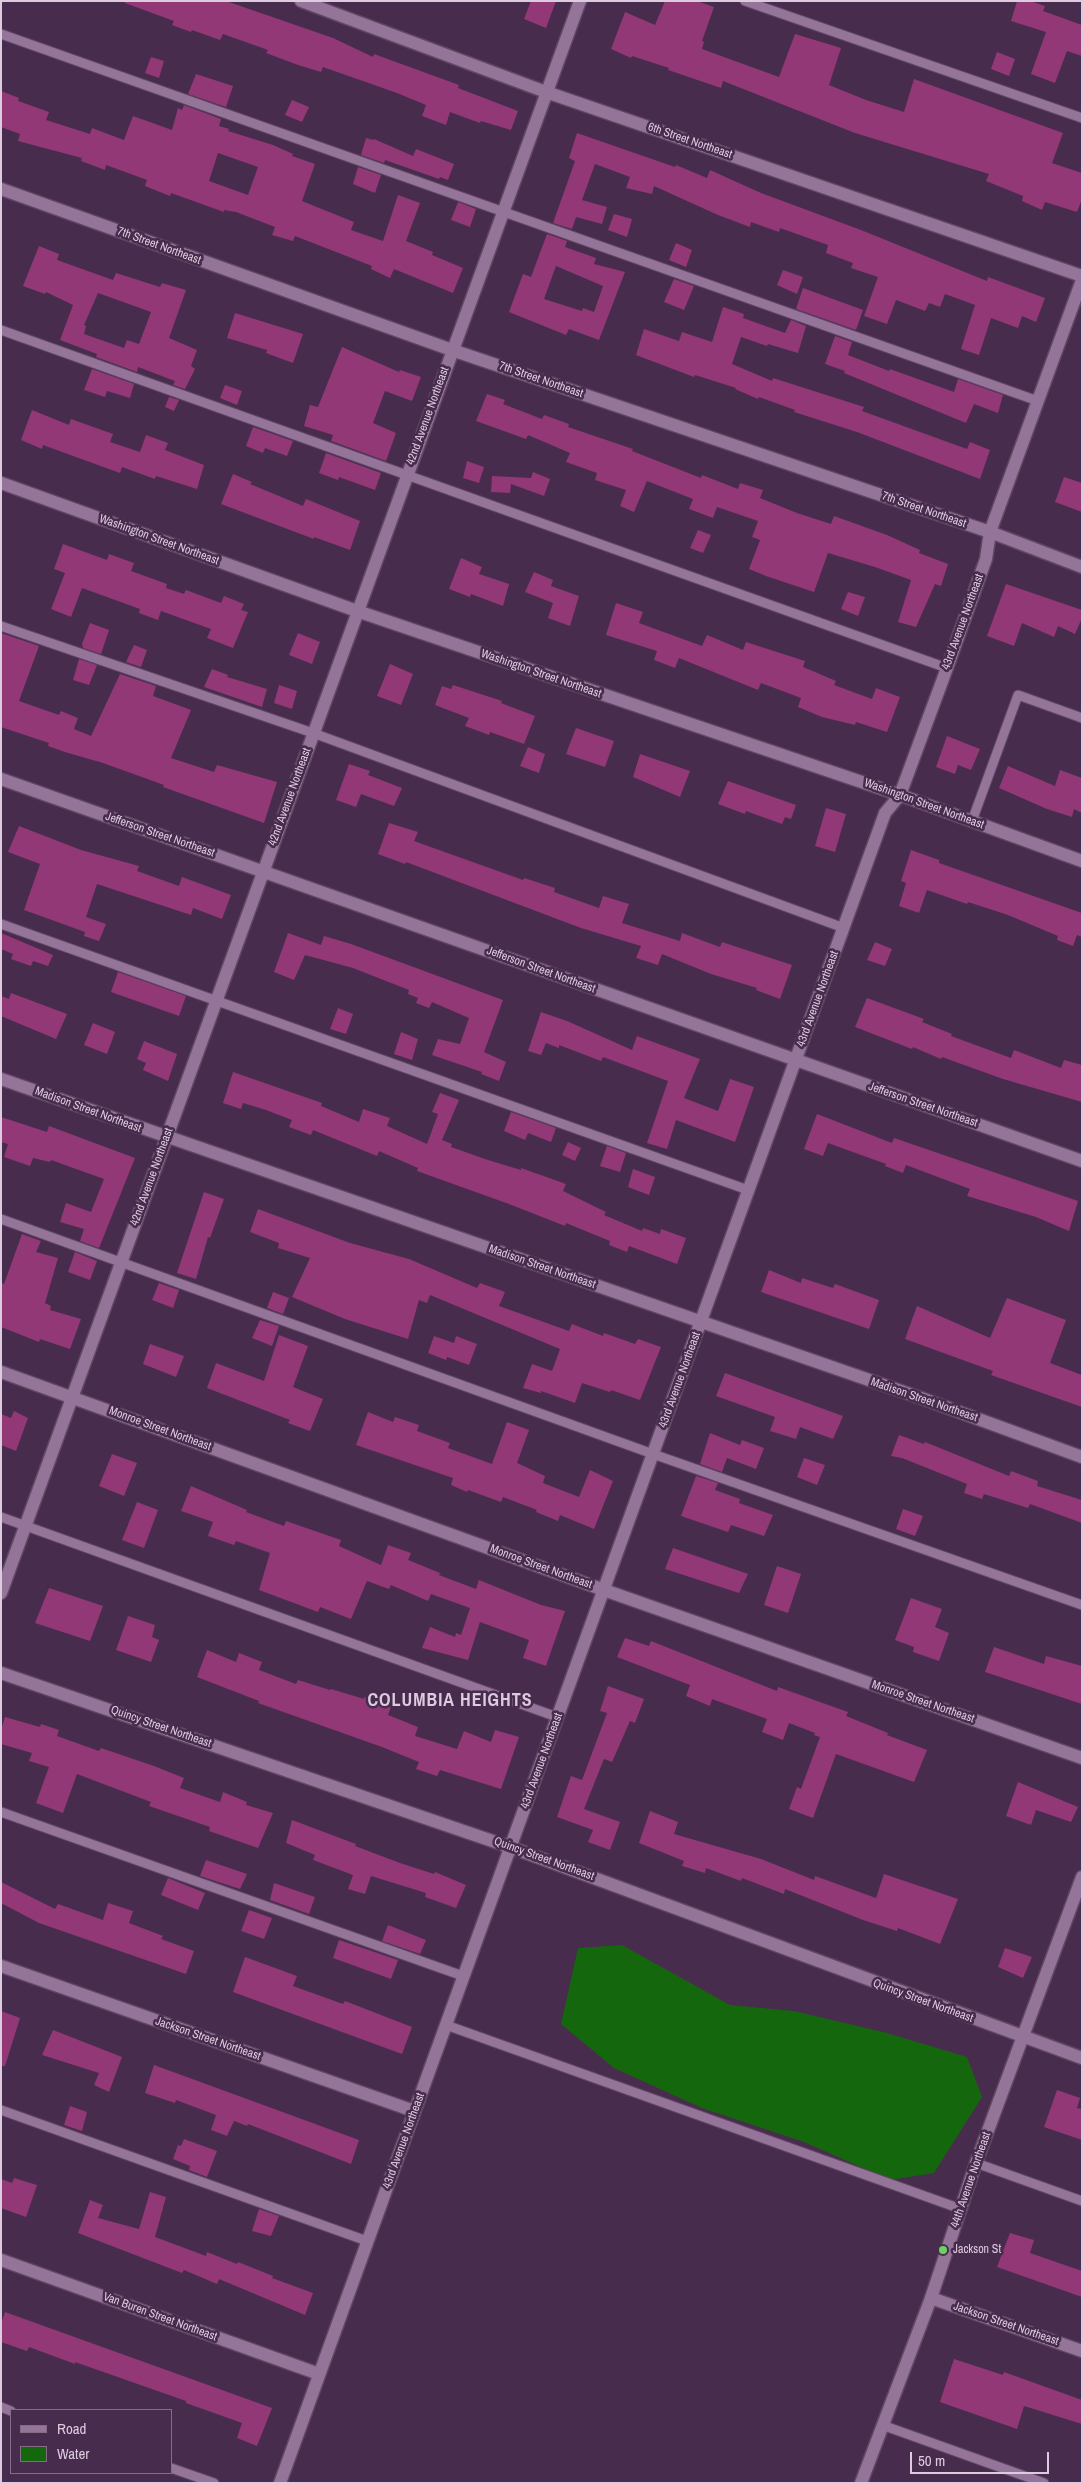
<!DOCTYPE html>
<style>
body{margin:0}
#map{position:relative;width:1083px;height:2484px;overflow:hidden;background:#482c4d;font-family:"Archivo Narrow",sans-serif}
canvas{display:block}
.frame{position:absolute;inset:0;border:2px solid #ddcbdf;pointer-events:none}
.legend{position:absolute;left:10px;top:2409px;width:162px;height:65px;box-sizing:border-box;background:#482c4d;border:1px solid #846c87;margin:0;padding:6px 9px;list-style:none;font-size:15px;color:#ddcbdf}
.legend li{display:flex;align-items:center;gap:10px;height:25px}
.legend b{width:25px;border:1px solid #846c87}
.scale{position:absolute;left:910px;top:2452px;width:139px;height:22px;box-sizing:border-box;border:2px solid #ddcbdf;border-top:0;padding-left:6px;font-size:15px;line-height:18px;white-space:nowrap;color:#ddcbdf;-webkit-text-stroke:4px #482c4d;paint-order:stroke}
</style>
<div id="map">
<canvas width="1083" height="2484"></canvas>
<div class="frame"></div>
<ul class="legend">
<li><b style="height:6px;background:#95749a"></b>Road</li>
<li><b style="height:14px;background:#15670e"></b>Water</li>
</ul>
<div class="scale">50 m</div>
</div>
<script>
const ctx = document.querySelector('canvas').getContext('2d');
ctx.lineJoin = 'round';
function fillPath(path, color) {
  ctx.fillStyle = color;
  ctx.fill(path, 'evenodd');
}
function shape(rows) {
  const path = new Path2D();
  for (const r of rows) {
    path.moveTo(r[0], r[1]);
    for (let i = 2; i < r.length; i += 2) path.lineTo(r[i], r[i + 1]);
  }
  return path;
}
function strokePath(path, color, width, dash) {
  ctx.strokeStyle = color;
  ctx.lineWidth = width;
  ctx.lineCap = dash ? 'butt' : 'round';
  ctx.setLineDash(dash || []);
  ctx.stroke(path);
}
function drawText(font, color, halo, rows, align = 'center') {
  ctx.font = font + ' "Archivo Narrow",sans-serif';
  ctx.lineWidth = 5;
  ctx.setLineDash([]);
  ctx.textBaseline = 'middle';
  ctx.strokeStyle = halo;
  ctx.fillStyle = color;
  for (const [text, x, y, turn = 0] of rows) {
    ctx.save();
    ctx.translate(x, y);
    ctx.rotate((+turn || 0) * Math.PI / 180);
    ctx.textAlign = isNaN(turn) ? turn : align;
    if (halo) ctx.strokeText(text, 0, 0);
    ctx.fillText(text, 0, 0);
    ctx.restore();
  }
}
fillPath(shape([
 [622,1945,730,2005,794,2011,887,2033,967,2057,982,2097,934,2173,890,2180,804,2142,702,2108,614,2068,561,2024,578,1948]
]), '#15670e');
fillPath(shape([
 [125,1,226,1,333,38,373,57,374,54,459,85,458,88,518,111,511,130,481,121,480,123,450,112,446,125,422,116,426,105,397,93,323,67,321,72,298,65,266,53,268,50,223,34,220,40,192,30,191,32,172,25,174,21,125,3],
 [531,1,556,1,546,28,524,19],
 [665,1,697,1,714,7,702,41,704,42,702,49,779,77,795,34,841,48,829,85,866,100,904,112,914,79,1063,133,1052,163,1082,173,1082,199,1077,212,1045,202,1042,210,1022,201,1023,196,986,181,989,174,855,133,723,81,721,88,668,70,669,68,632,56,631,58,611,49,625,12,655,25],
 [1017,1,1030,1,1045,6,1043,11,1082,25,1082,56,1067,51,1055,83,1031,74,1046,32,1011,21],
 [997,52,1015,59,1009,76,991,69],
 [151,57,164,61,159,78,145,73],
 [196,74,233,86,226,107,188,94],
 [1,91,19,98,18,101,49,112,46,120,90,134,92,128,124,140,133,116,172,130,178,108,182,110,184,105,221,119,219,126,229,129,228,131,273,145,293,154,292,156,315,164,302,201,354,222,351,230,383,241,398,195,420,203,406,241,433,252,432,255,463,268,453,293,394,269,390,278,371,269,372,266,295,236,293,241,272,235,275,227,236,212,224,210,224,212,171,193,170,196,145,186,147,180,106,165,105,170,81,161,82,158,18,141,20,134,1,127],
 [218,153,258,167,248,195,209,181],
 [292,100,309,107,302,122,285,115],
 [577,133,675,167,676,165,707,178,710,170,761,193,861,230,987,281,988,277,1045,298,1036,322,1022,316,1018,328,991,318,979,355,961,349,975,305,945,294,940,307,929,303,925,311,896,300,887,324,864,316,878,277,851,268,853,263,826,253,828,245,780,228,779,232,751,222,750,227,718,215,654,186,652,194,626,188,630,177,595,164,582,200,607,207,602,224,576,217,572,229,553,223,575,161,569,158],
 [366,138,373,140,374,139,413,156,416,149,454,164,448,180,440,177,439,179,385,160,384,163,361,155],
 [358,167,381,175,375,193,353,184],
 [458,202,476,209,470,227,451,220],
 [614,214,632,219,627,237,608,230],
 [547,234,567,241,565,247,596,258,594,264,625,272,599,340,569,329,566,335,509,312,523,274,531,277],
 [556,266,603,286,594,312,583,308,582,311,544,299],
 [676,243,692,250,686,267,669,260],
 [39,246,59,254,57,260,113,280,116,273,160,287,162,283,186,290,169,338,197,350,191,366,195,369,185,389,173,385,175,381,138,367,137,372,96,357,97,354,60,340,73,305,46,292,45,294,23,286],
 [98,293,151,312,139,344,127,340,124,348,84,334,86,326,84,325],
 [783,270,803,277,797,294,777,285],
 [674,279,694,286,684,310,664,302],
 [803,288,863,310,856,330,796,309],
 [723,307,744,314,743,318,785,333,791,320,806,326,798,353,768,344,767,346,741,337,732,364,772,381,773,378,864,407,862,411,967,449,970,442,990,450,980,479,857,432,794,412,795,410,759,397,758,399,735,389,736,388,695,375,694,377,636,355,644,329,679,341,682,332,712,342],
 [235,313,303,334,293,363,266,353,267,350,227,338],
 [835,336,852,342,848,355,889,371,890,369,954,392,958,379,1003,395,998,413,974,404,966,423,844,373,845,371,825,364],
 [342,347,399,372,400,370,421,377,412,401,385,391,373,423,396,433,386,461,331,441,333,435,304,426,310,405,318,407],
 [92,369,134,384,130,398,107,391,105,397,84,390],
 [225,385,242,391,237,405,220,398],
 [487,394,505,400,503,404,542,419,544,415,569,424,568,427,633,449,632,451,701,478,702,475,738,489,740,483,763,490,760,498,797,513,831,524,834,516,887,535,920,550,919,553,948,564,941,586,935,584,916,627,898,622,911,580,875,567,828,553,814,592,766,576,749,569,760,540,752,537,758,521,717,507,713,518,689,509,693,499,647,481,634,512,620,506,626,490,595,480,597,473,566,462,570,453,528,435,526,439,476,421],
 [169,397,179,400,174,411,165,407],
 [32,410,69,425,71,419,113,434,110,442,140,452,146,435,168,443,165,450,204,465,197,489,156,476,155,479,122,467,120,473,43,445,42,449,21,440],
 [253,427,293,441,287,456,265,448,263,453,246,446],
 [326,453,381,473,375,490,339,477,338,480,319,473],
 [467,461,484,467,479,483,463,478],
 [533,472,550,479,544,496,511,484,510,493,491,492,492,476,531,478],
 [233,474,252,482,250,484,303,506,306,499,360,521,350,550,314,537,314,539,221,504],
 [1064,477,1082,483,1082,512,1055,502],
 [698,530,711,535,703,553,690,548],
 [63,544,107,560,109,554,134,563,131,571,167,584,166,588,184,594,186,590,221,603,224,596,244,604,241,610,248,612,233,648,207,638,211,629,161,611,158,620,139,613,140,609,82,588,71,617,51,609,65,573,54,569],
 [461,558,482,567,479,574,509,584,503,606,471,594,470,597,449,589],
 [534,572,553,580,551,586,579,596,570,626,548,618,553,603,525,592],
 [1006,584,1082,610,1082,618,1075,634,1058,626,1054,637,1022,623,1014,646,987,636],
 [848,592,865,597,858,616,841,609],
 [616,603,643,612,639,623,702,646,707,635,743,650,746,642,805,661,803,667,836,681,834,685,872,699,876,688,900,697,887,732,856,722,855,725,822,717,798,707,801,698,761,683,758,690,679,658,675,668,654,660,657,651,606,635],
 [90,623,109,630,101,654,83,648,82,644],
 [1,633,39,646,19,701,59,715,61,711,78,718,74,729,91,736,120,674,156,686,153,696,191,710,171,758,214,772,217,765,277,782,264,823,163,787,164,785,103,763,65,752,48,746,49,743,1,727],
 [298,633,320,642,312,664,289,655],
 [134,645,147,650,141,667,126,662],
 [79,659,97,665,89,685,73,680],
 [390,664,413,674,401,705,377,696],
 [212,669,228,675,227,677,267,689,262,707,204,687],
 [279,685,297,691,292,709,274,703],
 [453,685,502,701,501,703,535,716,524,744,490,732,489,735,465,726,469,718,435,705,442,686,451,689],
 [576,728,614,741,605,767,566,754],
 [947,736,980,749,971,770,958,765,955,774,936,767],
 [528,747,545,754,539,773,520,766],
 [640,754,690,771,680,797,633,777],
 [349,764,370,771,368,775,402,788,394,806,361,794,356,807,336,800],
 [1008,766,1055,786,1060,770,1082,778,1082,813,1074,809,1072,817,1047,809,999,788],
 [728,781,796,805,791,819,785,817,782,824,746,811,745,814,718,804],
 [826,808,846,814,835,852,815,846],
 [389,823,418,832,414,841,523,880,524,878,555,888,554,892,599,908,603,896,629,904,622,923,680,941,682,933,720,947,722,942,792,965,780,999,756,990,757,988,711,974,662,954,658,965,636,958,641,946,581,928,406,862,405,864,378,854],
 [19,826,81,850,139,866,137,871,179,886,182,877,231,895,222,919,193,908,191,915,97,884,86,917,106,924,99,941,84,936,85,932,24,910,40,864,8,852],
 [911,850,939,860,939,863,1082,913,1082,937,1077,935,1073,946,1057,940,1058,936,1008,915,968,902,967,904,927,890,919,913,899,906,906,883,901,881],
 [1,933,53,955,48,966,33,961,31,966,11,959,13,954,1,949],
 [288,933,321,945,324,936,351,944,503,1000,484,1052,506,1062,499,1081,481,1074,482,1072,432,1055,438,1039,460,1044,469,1018,432,1002,429,1008,416,1003,418,998,408,994,409,990,353,968,305,955,294,980,274,972],
 [875,942,892,949,885,966,867,960],
 [118,972,186,996,179,1016,111,992],
 [11,993,67,1014,56,1039,1,1016,1,996,9,999],
 [867,998,924,1019,922,1022,952,1034,951,1036,1011,1058,1014,1050,1061,1068,1064,1060,1082,1065,1082,1102,1003,1079,942,1057,941,1059,913,1047,912,1049,855,1027],
 [338,1008,353,1014,346,1034,330,1029],
 [541,1012,567,1021,632,1050,637,1036,700,1059,684,1098,718,1111,730,1079,754,1087,735,1142,676,1120,667,1149,647,1143,668,1081,603,1057,601,1061,559,1045,559,1048,546,1043,541,1055,528,1051],
 [93,1023,115,1032,107,1054,84,1045],
 [401,1032,418,1039,412,1060,394,1054],
 [144,1041,177,1054,168,1081,143,1070,146,1063,137,1059],
 [233,1072,322,1103,321,1106,359,1122,363,1109,390,1118,387,1126,427,1144,438,1114,432,1112,440,1093,459,1100,442,1140,452,1144,451,1147,488,1160,521,1170,521,1168,566,1184,563,1191,606,1212,604,1215,642,1231,643,1228,660,1234,661,1229,686,1238,677,1264,629,1246,627,1252,609,1245,610,1241,566,1223,565,1226,509,1204,417,1171,418,1168,379,1151,377,1156,313,1130,311,1135,289,1127,292,1120,266,1110,243,1103,241,1109,223,1103],
 [511,1112,556,1128,551,1142,528,1133,525,1140,504,1131],
 [817,1114,892,1143,894,1138,1078,1201,1069,1231,1036,1217,967,1196,970,1189,906,1165,903,1173,885,1166,886,1164,828,1143,823,1156,804,1149],
 [1,1117,47,1132,49,1126,135,1158,99,1248,80,1241,84,1229,60,1222,66,1203,91,1212,104,1179,51,1160,50,1162,33,1158,30,1166,4,1157,8,1144,1,1142],
 [568,1142,581,1148,575,1161,562,1155],
 [607,1146,626,1153,620,1172,600,1166],
 [633,1169,655,1177,649,1195,628,1187],
 [204,1192,224,1199,210,1238,208,1237,196,1279,177,1273],
 [258,1209,350,1243,409,1259,477,1288,480,1283,505,1292,499,1306,569,1331,572,1324,603,1336,604,1333,635,1344,638,1339,661,1347,640,1400,611,1390,610,1392,582,1383,575,1403,541,1391,541,1393,523,1388,532,1364,552,1371,560,1349,430,1295,427,1303,419,1300,408,1339,345,1319,292,1297,310,1258,278,1248,279,1243,250,1232],
 [22,1234,41,1241,36,1252,58,1258,45,1303,51,1306,50,1310,81,1319,70,1349,40,1339,39,1342,1,1327,1,1283,4,1284],
 [75,1252,97,1261,90,1280,68,1272],
 [769,1270,801,1283,802,1278,833,1288,835,1284,879,1300,869,1329,761,1292],
 [159,1283,179,1290,173,1308,152,1300],
 [273,1292,289,1298,283,1314,267,1308],
 [1007,1298,1066,1320,1050,1363,1082,1375,1082,1407,991,1375,993,1371,905,1339,917,1306,990,1338],
 [260,1320,279,1326,272,1346,252,1338],
 [279,1335,308,1346,293,1387,323,1399,310,1431,288,1423,290,1420,207,1388,216,1363,264,1381],
 [434,1336,454,1343,456,1336,477,1344,469,1365,447,1357,446,1360,428,1353],
 [150,1344,184,1356,176,1377,143,1364],
 [725,1373,843,1416,833,1439,800,1427,796,1439,770,1431,775,1417,716,1396],
 [14,1411,28,1418,16,1451,1,1445,1,1414,11,1418],
 [368,1412,393,1422,395,1417,419,1425,417,1431,450,1443,448,1448,492,1464,507,1422,529,1430,517,1463,545,1476,543,1483,579,1497,590,1470,613,1481,594,1529,560,1515,558,1521,536,1512,537,1510,503,1497,501,1502,468,1490,467,1492,451,1485,453,1478,356,1445],
 [710,1433,740,1445,742,1440,764,1448,756,1469,727,1458,722,1472,700,1464],
 [899,1435,924,1444,925,1442,1009,1476,1011,1471,1038,1481,1037,1486,1082,1500,1082,1523,1030,1504,1028,1508,984,1494,982,1499,964,1493,967,1484,902,1458,891,1456],
 [112,1454,137,1463,124,1496,99,1486],
 [804,1458,825,1465,817,1485,797,1477],
 [696,1476,718,1483,715,1490,740,1499,739,1503,773,1515,764,1536,731,1525,728,1532,681,1516],
 [191,1486,247,1510,246,1512,284,1526,286,1521,341,1540,339,1546,381,1565,388,1545,411,1553,408,1560,440,1573,439,1575,476,1589,479,1580,541,1605,565,1611,546,1666,523,1658,529,1640,480,1622,468,1660,422,1648,430,1627,455,1637,456,1633,461,1635,470,1608,431,1594,428,1601,391,1585,389,1589,367,1581,351,1619,320,1607,318,1612,259,1590,270,1553,236,1541,234,1545,208,1536,213,1522,181,1511],
 [137,1502,158,1510,144,1548,122,1540],
 [903,1509,923,1516,915,1536,896,1529],
 [673,1548,748,1574,739,1593,665,1569],
 [777,1566,801,1574,788,1613,764,1605],
 [49,1588,103,1606,90,1641,35,1623],
 [911,1598,942,1609,935,1627,949,1633,939,1661,913,1652,914,1647,895,1640],
 [128,1616,155,1625,152,1637,159,1640,151,1662,116,1650],
 [625,1638,649,1646,651,1641,777,1691,778,1687,848,1712,846,1716,888,1733,887,1735,927,1750,914,1782,836,1754,813,1818,789,1809,797,1787,801,1789,820,1737,814,1735,815,1733,789,1723,783,1740,762,1732,767,1719,712,1699,710,1706,686,1696,690,1685,617,1657],
 [994,1647,1044,1664,1046,1656,1082,1666,1082,1704,985,1672],
 [207,1650,236,1662,239,1653,262,1662,259,1670,296,1684,298,1680,330,1690,331,1689,364,1699,364,1697,391,1707,388,1715,418,1727,415,1736,457,1749,464,1731,491,1742,495,1730,519,1737,501,1789,440,1770,437,1776,416,1769,419,1762,382,1747,258,1703,259,1701,197,1677],
 [608,1686,644,1699,635,1723,630,1721,612,1762,604,1759,584,1809,620,1822,610,1850,588,1842,593,1830,557,1817,571,1776,582,1780,607,1713,600,1711],
 [5,1717,40,1727,41,1724,59,1730,57,1736,99,1751,101,1748,154,1766,184,1778,180,1788,220,1802,223,1792,247,1802,246,1805,273,1813,258,1848,209,1831,210,1827,149,1806,151,1802,77,1774,63,1813,36,1803,49,1767,29,1761,32,1753,1,1744,1,1730],
 [1018,1782,1078,1807,1071,1822,1036,1810,1031,1825,1006,1816],
 [650,1811,678,1822,674,1834,761,1859,814,1880,815,1876,876,1898,884,1874,958,1899,940,1944,898,1928,897,1931,863,1920,785,1889,784,1894,742,1878,741,1881,706,1868,705,1873,682,1866,684,1861,639,1843],
 [292,1820,356,1844,355,1846,400,1863,434,1874,435,1872,466,1885,456,1908,425,1897,426,1893,371,1876,365,1894,348,1889,353,1875,313,1860,315,1855,286,1843],
 [206,1860,247,1874,240,1889,200,1876],
 [168,1878,205,1893,198,1910,161,1895],
 [1,1882,55,1909,58,1904,103,1920,108,1903,133,1911,129,1923,163,1936,161,1939,194,1951,186,1974,39,1923,1,1903],
 [274,1883,315,1897,309,1914,270,1900],
 [249,1910,272,1918,264,1939,241,1931],
 [388,1925,426,1940,420,1954,382,1941],
 [339,1940,398,1960,391,1979,333,1958],
 [1005,1948,1032,1957,1023,1978,998,1967],
 [245,1957,297,1976,293,1986,343,2004,345,2001,412,2027,402,2054,233,1992],
 [1,2011,20,2018,5,2066,1,2066],
 [53,2030,122,2057,109,2092,94,2085,99,2073,42,2055],
 [154,2065,359,2140,351,2164,248,2124,247,2126,234,2121,227,2136,211,2130,216,2115,176,2100,175,2103,145,2093],
 [1057,2090,1080,2098,1077,2108,1082,2109,1082,2140,1044,2127],
 [70,2106,87,2112,82,2131,64,2125],
 [184,2139,217,2151,207,2177,189,2170,190,2166,173,2159,178,2145,181,2146],
 [14,2178,37,2185,26,2217,1,2208,1,2179,12,2183],
 [150,2192,166,2197,155,2237,206,2256,207,2252,237,2264,238,2262,273,2276,272,2278,313,2293,305,2315,219,2279,217,2284,184,2270,182,2273,78,2233,90,2200,103,2205,98,2218,139,2229],
 [259,2209,279,2216,271,2236,252,2231],
 [1010,2233,1034,2240,1030,2253,1082,2271,1082,2297,997,2267],
 [5,2312,272,2408,257,2446,237,2438,242,2423,186,2403,186,2401,75,2362,75,2364,29,2347,27,2351,1,2342,1,2324],
 [954,2359,1003,2375,1004,2372,1082,2400,1082,2424,1024,2406,1017,2429,940,2402]
]), '#923876');
const lane = shape([
 [745,1,1082,118],
 [1,34,1038,401],
 [1,330,947,668],
 [1,626,313,733,844,928],
 [972,821,1018,695,1082,718],
 [1,924,748,1190],
 [1,1219,653,1454,1082,1605],
 [1,1517,557,1717],
 [1,1812,463,1976],
 [446,2025,961,2209],
 [1,2110,367,2241],
 [976,2163,1082,2201],
 [1,2407,11,2411],
 [882,2425,1044,2483],
 [171,2468,214,2483]
]);
const street = shape([
 [301,1,546,92,1082,276],
 [1,189,452,350,990,532,1082,567],
 [1,483,357,611,900,795,1082,861],
 [1,1079,921,1398,1082,1457],
 [1,1372,604,1590,1082,1758],
 [1,1593,580,1],
 [1,1673,510,1847,1082,2058],
 [1,1966,414,2111],
 [1,2260,319,2374],
 [931,2298,1082,2351],
 [280,2483,885,813,900,795,947,668,986,559,990,532,1082,280]
]);
const secondary = shape([
 [1,779,1082,1161],
 [861,2483,931,2298,976,2163,1082,1877]
]);
strokePath(lane, '#5f4762', 11);
strokePath(street, '#5f4762', 15);
strokePath(secondary, '#5f4762', 15);
strokePath(lane, '#95749a', 9);
strokePath(street, '#95749a', 12);
strokePath(secondary, '#95749a', 12);
for (const [x, y, r, color] of [
 [943,2250,5,"#6cd362"]
]) {
  const dot = new Path2D();
  dot.arc(x, y, r, 0, 2 * Math.PI);
  ctx.fillStyle = color;
  ctx.fill(dot);
  strokePath(dot, '#482c4d', 2);
}
drawText('12px', '#ddcbdf', '#482c4d', [
 ["6th Street Northeast",690,141,19],
 ["7th Street Northeast",159,246,20],
 ["7th Street Northeast",541,380,19],
 ["42nd Avenue Northeast",428,416,-70],
 ["7th Street Northeast",924,510,19],
 ["Washington Street Northeast",159,540,20],
 ["43rd Avenue Northeast",963,622,-70],
 ["Washington Street Northeast",541,674,19],
 ["42nd Avenue Northeast",290,797,-70],
 ["Washington Street Northeast",924,804,20],
 ["Jefferson Street Northeast",160,835,19],
 ["Jefferson Street Northeast",541,970,20],
 ["43rd Avenue Northeast",818,999,-70],
 ["Jefferson Street Northeast",923,1105,19],
 ["Madison Street Northeast",88,1110,20],
 ["42nd Avenue Northeast",152,1177,-70],
 ["Madison Street Northeast",542,1267,19],
 ["43rd Avenue Northeast",680,1380,-70],
 ["Madison Street Northeast",924,1400,19],
 ["Monroe Street Northeast",160,1429,20],
 ["Monroe Street Northeast",541,1567,20],
 ["Monroe Street Northeast",923,1702,19],
 ["Quincy Street Northeast",161,1727,19],
 ["43rd Avenue Northeast",542,1761,-70],
 ["Quincy Street Northeast",544,1859,20],
 ["Quincy Street Northeast",923,2001,20],
 ["Jackson Street Northeast",208,2039,19],
 ["43rd Avenue Northeast",404,2141,-70],
 ["44th Avenue Northeast",971,2180,-71],
 ["Van Buren Street Northeast",160,2317,20],
 ["Jackson Street Northeast",1006,2324,19]
]);
drawText('12px', '#ddcbdf', '#482c4d', [
 ["Jackson St",953,2250]
], 'left');
ctx.letterSpacing = '1px';
drawText('bold 18px', '#ddcbdf', '#482c4d', [
 ["COLUMBIA HEIGHTS",450,1701]
]);
ctx.letterSpacing = '0px';
</script>
